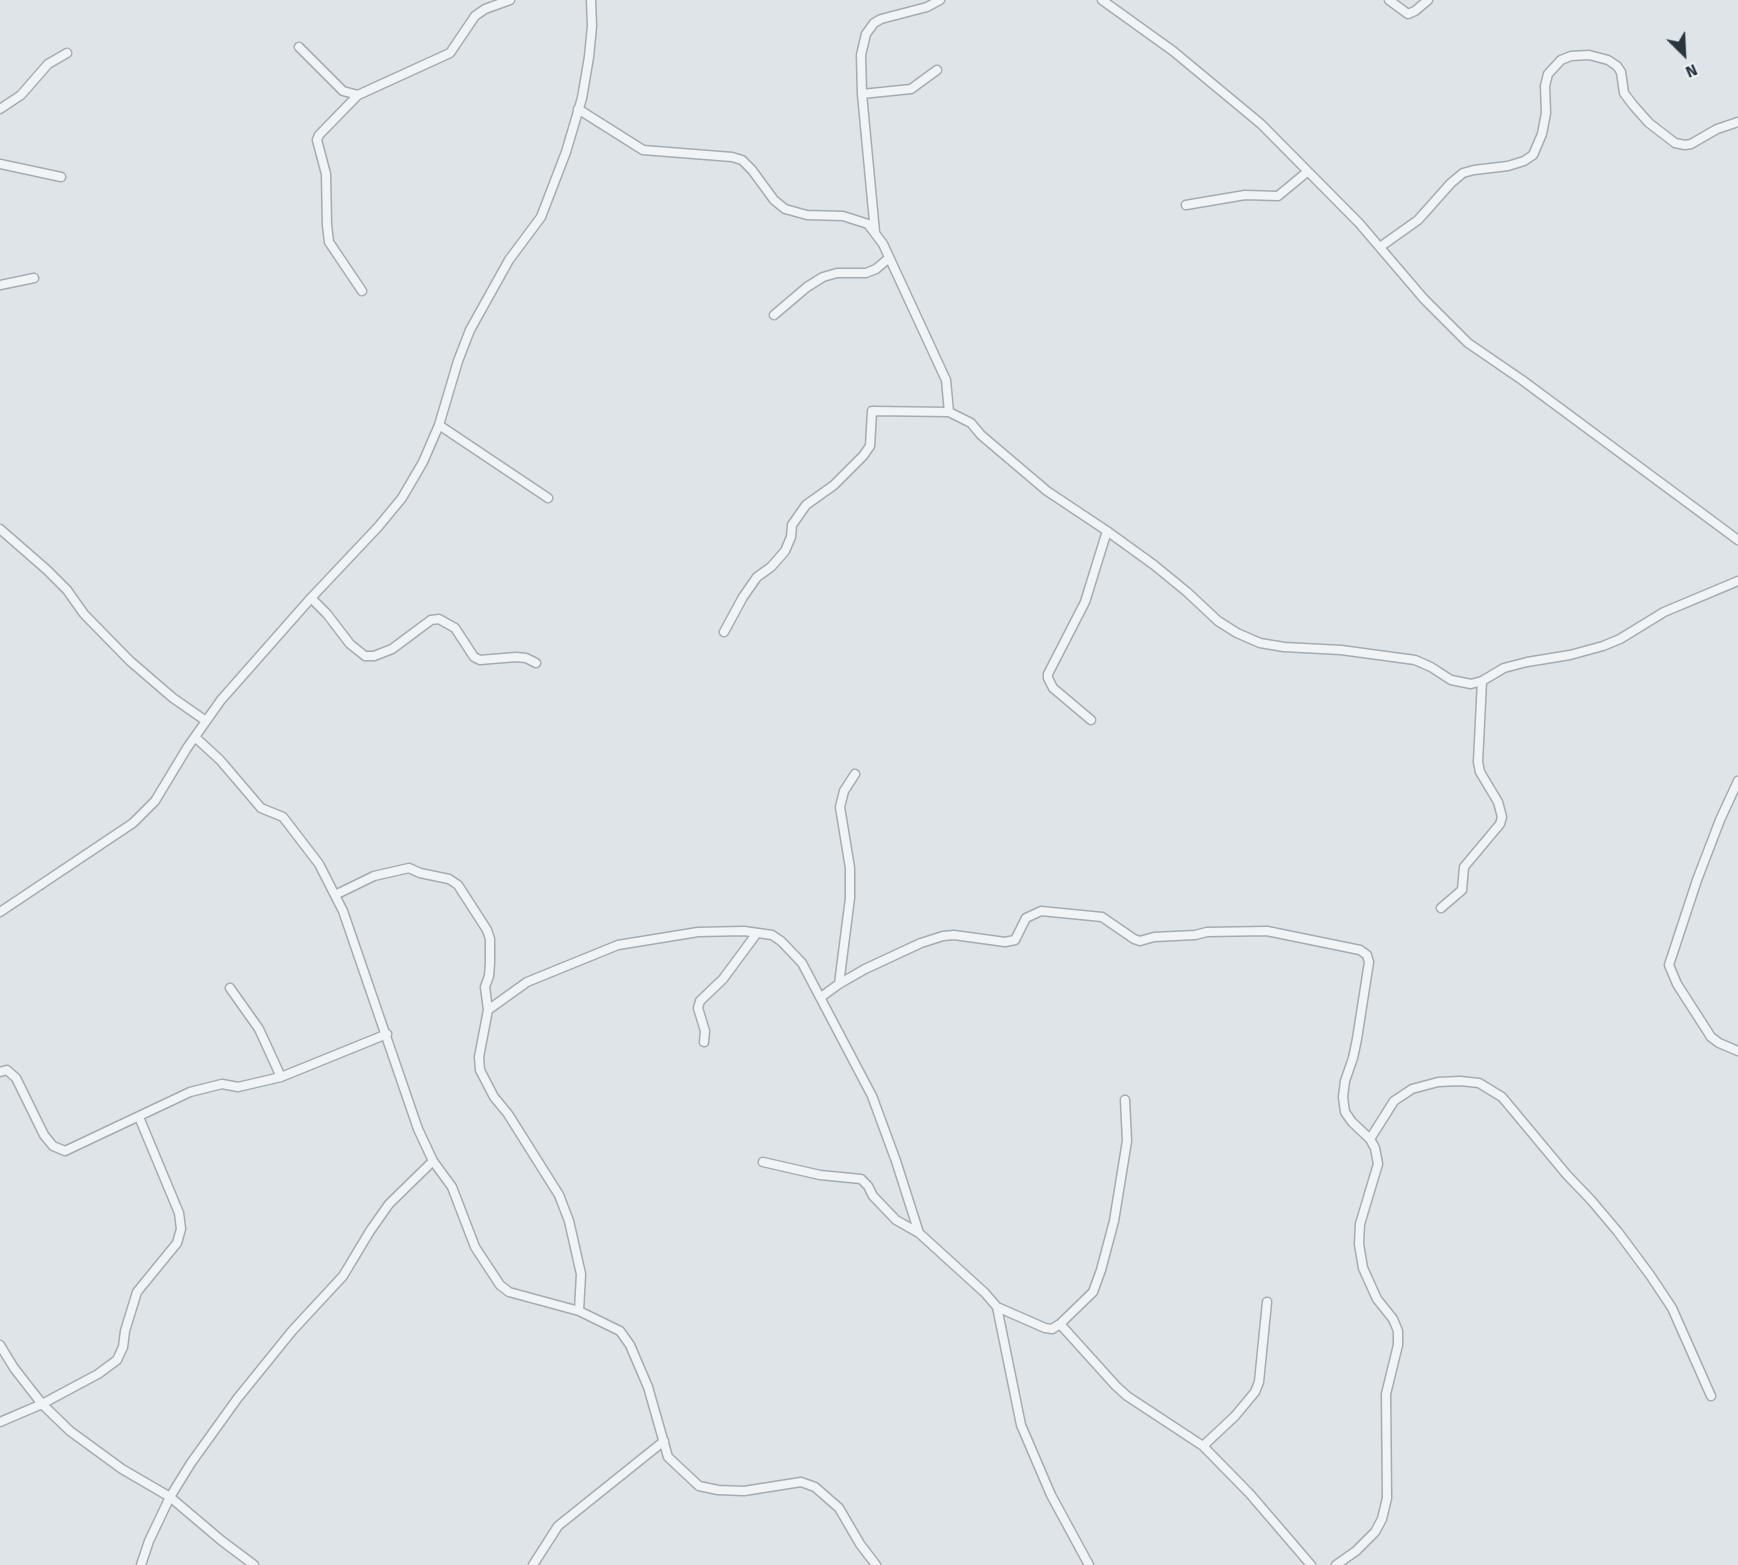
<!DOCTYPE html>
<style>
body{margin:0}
#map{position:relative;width:1738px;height:1565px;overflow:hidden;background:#dee4e8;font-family:"Fira Sans",sans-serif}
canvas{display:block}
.north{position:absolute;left:1654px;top:24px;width:60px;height:60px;-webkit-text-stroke:4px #eef2f5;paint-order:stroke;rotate:156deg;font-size:16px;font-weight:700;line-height:24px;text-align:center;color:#28343e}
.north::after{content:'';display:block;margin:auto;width:21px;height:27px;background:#28343e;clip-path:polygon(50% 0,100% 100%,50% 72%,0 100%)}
</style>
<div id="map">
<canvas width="1738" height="1565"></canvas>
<div class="north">N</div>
</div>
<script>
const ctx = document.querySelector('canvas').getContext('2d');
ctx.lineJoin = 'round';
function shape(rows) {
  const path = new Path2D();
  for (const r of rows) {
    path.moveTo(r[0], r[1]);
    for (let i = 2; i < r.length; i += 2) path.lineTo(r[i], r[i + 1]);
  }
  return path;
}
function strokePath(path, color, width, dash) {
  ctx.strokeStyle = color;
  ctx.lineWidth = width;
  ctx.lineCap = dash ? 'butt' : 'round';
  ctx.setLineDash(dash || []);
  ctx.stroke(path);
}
const street = shape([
 [1102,0,1173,51,1261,124,1359,223,1424,299,1468,343,1522,380,1738,540],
 [1389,0,1408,14,1415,11,1428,0],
 [299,47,343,91,358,95,450,53,475,16,485,9,510,0],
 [862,94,911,89,937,70],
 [358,95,319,135,317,140,326,174,327,225,329,242,362,291],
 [0,109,21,95,48,64,67,53],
 [578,109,643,150,732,157,742,160,752,170,774,200,785,209,807,215,843,216,868,224,883,244,946,380,949,412,971,423,981,435,1047,491,1107,531,1154,565,1187,592,1218,621,1237,633,1260,643,1284,647,1341,650,1415,660,1431,667,1451,680,1471,684,1482,681,1504,668,1527,662,1570,655,1603,646,1620,639,1664,612,1738,581],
 [0,164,61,177],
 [1186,205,1245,195,1278,196,1307,172],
 [875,232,862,94,861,55,866,34,874,23,881,19,927,7,940,0],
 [1380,247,1418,220,1451,183,1463,173,1474,170,1508,166,1524,161,1533,155,1542,134,1546,113,1545,86,1548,74,1561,60,1571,56,1589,55,1608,60,1617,66,1621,72,1624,93,1633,105,1649,123,1675,143,1685,145,1691,144,1717,129,1738,122],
 [0,285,34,278],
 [774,315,807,287,823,277,837,273,866,273,876,269,889,258],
 [439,425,548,498],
 [0,529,47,570,67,590,84,614,130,661,173,698,206,721],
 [311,598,327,614,350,644,365,656,374,656,392,649,431,620,439,619,455,628,474,657,480,660,516,657,526,658,536,663],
 [724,632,743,597,757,577,771,567,785,551,791,537,792,525,806,505,834,485,863,456,870,446,872,411,949,412],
 [1091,720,1053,688,1048,678,1048,674,1085,602,1107,531],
 [195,737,220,760,261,808,283,817,319,864,343,911,418,1129,433,1161,452,1187,475,1247,500,1285,509,1292,579,1311,620,1331,630,1345,648,1387,668,1457,699,1486,718,1490,744,1491,801,1482,815,1487,839,1508,860,1544,876,1565],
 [1738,781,1720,820,1697,880,1669,965,1677,984,1711,1037,1719,1043,1738,1051],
 [335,895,374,876,409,868,420,873,449,879,458,885,487,930,490,939,490,963,489,976,485,987,488,1010,479,1057,480,1070,494,1097,508,1114,559,1195,569,1221,581,1274,579,1311],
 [1441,908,1462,890,1464,867,1500,824,1502,817,1498,802,1480,772,1478,762,1482,681],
 [0,912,133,823,155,801,187,748,221,700,311,598,378,527,402,498,423,462,439,425,458,361,470,330,509,260,541,217,566,152,582,98,589,57,592,26,591,0],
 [839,984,850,898,850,868,840,807,844,791,855,774],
 [230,988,259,1029,281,1077],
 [821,997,839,984,865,969,921,943,943,936,954,935,1005,942,1015,940,1026,918,1041,911,1102,917,1134,939,1140,941,1154,937,1195,935,1207,932,1267,931,1360,950,1367,955,1369,962,1357,1039,1353,1058,1345,1081,1343,1097,1345,1112,1352,1122,1370,1139,1375,1148,1378,1164,1360,1224,1359,1244,1363,1268,1377,1299,1393,1319,1398,1331,1398,1345,1386,1394,1387,1498,1382,1519,1375,1532,1356,1551,1336,1565],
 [488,1010,527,982,618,945,698,932,744,931,772,935,781,941,802,963,872,1096,896,1161,919,1233,985,1293,997,1307,1045,1328,1052,1329,1060,1324,1116,1386,1127,1396,1203,1446,1250,1494,1311,1565],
 [704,1042,705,1031,698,1008,700,1001,723,979,757,933],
 [0,1072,7,1070,16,1078,44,1135,53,1146,65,1151,190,1092,222,1084,238,1087,281,1077,387,1034],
 [1370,1139,1394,1101,1412,1089,1438,1082,1460,1081,1479,1083,1502,1097,1567,1175,1591,1200,1618,1232,1650,1275,1672,1308,1711,1396],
 [763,1162,820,1175,861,1179,868,1186,873,1196,896,1220,919,1233],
 [997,1307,1021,1425,1051,1495,1089,1565],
 [1060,1324,1093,1292,1101,1270,1114,1221,1127,1141,1125,1100],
 [0,1345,14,1368,42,1404,70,1431,122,1469,170,1497,222,1541,254,1565],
 [0,1422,42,1404,98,1374,117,1360,123,1347,125,1331,137,1292,177,1243,181,1229,179,1213,139,1117],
 [1203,1446,1235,1416,1255,1392,1259,1382,1267,1302],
 [141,1565,149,1541,170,1497,191,1463,237,1399,292,1331,343,1276,370,1231,389,1204,433,1161],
 [533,1565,558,1526,664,1441]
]);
strokePath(street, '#a4acb2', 11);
strokePath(street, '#f1f4f6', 8);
</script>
